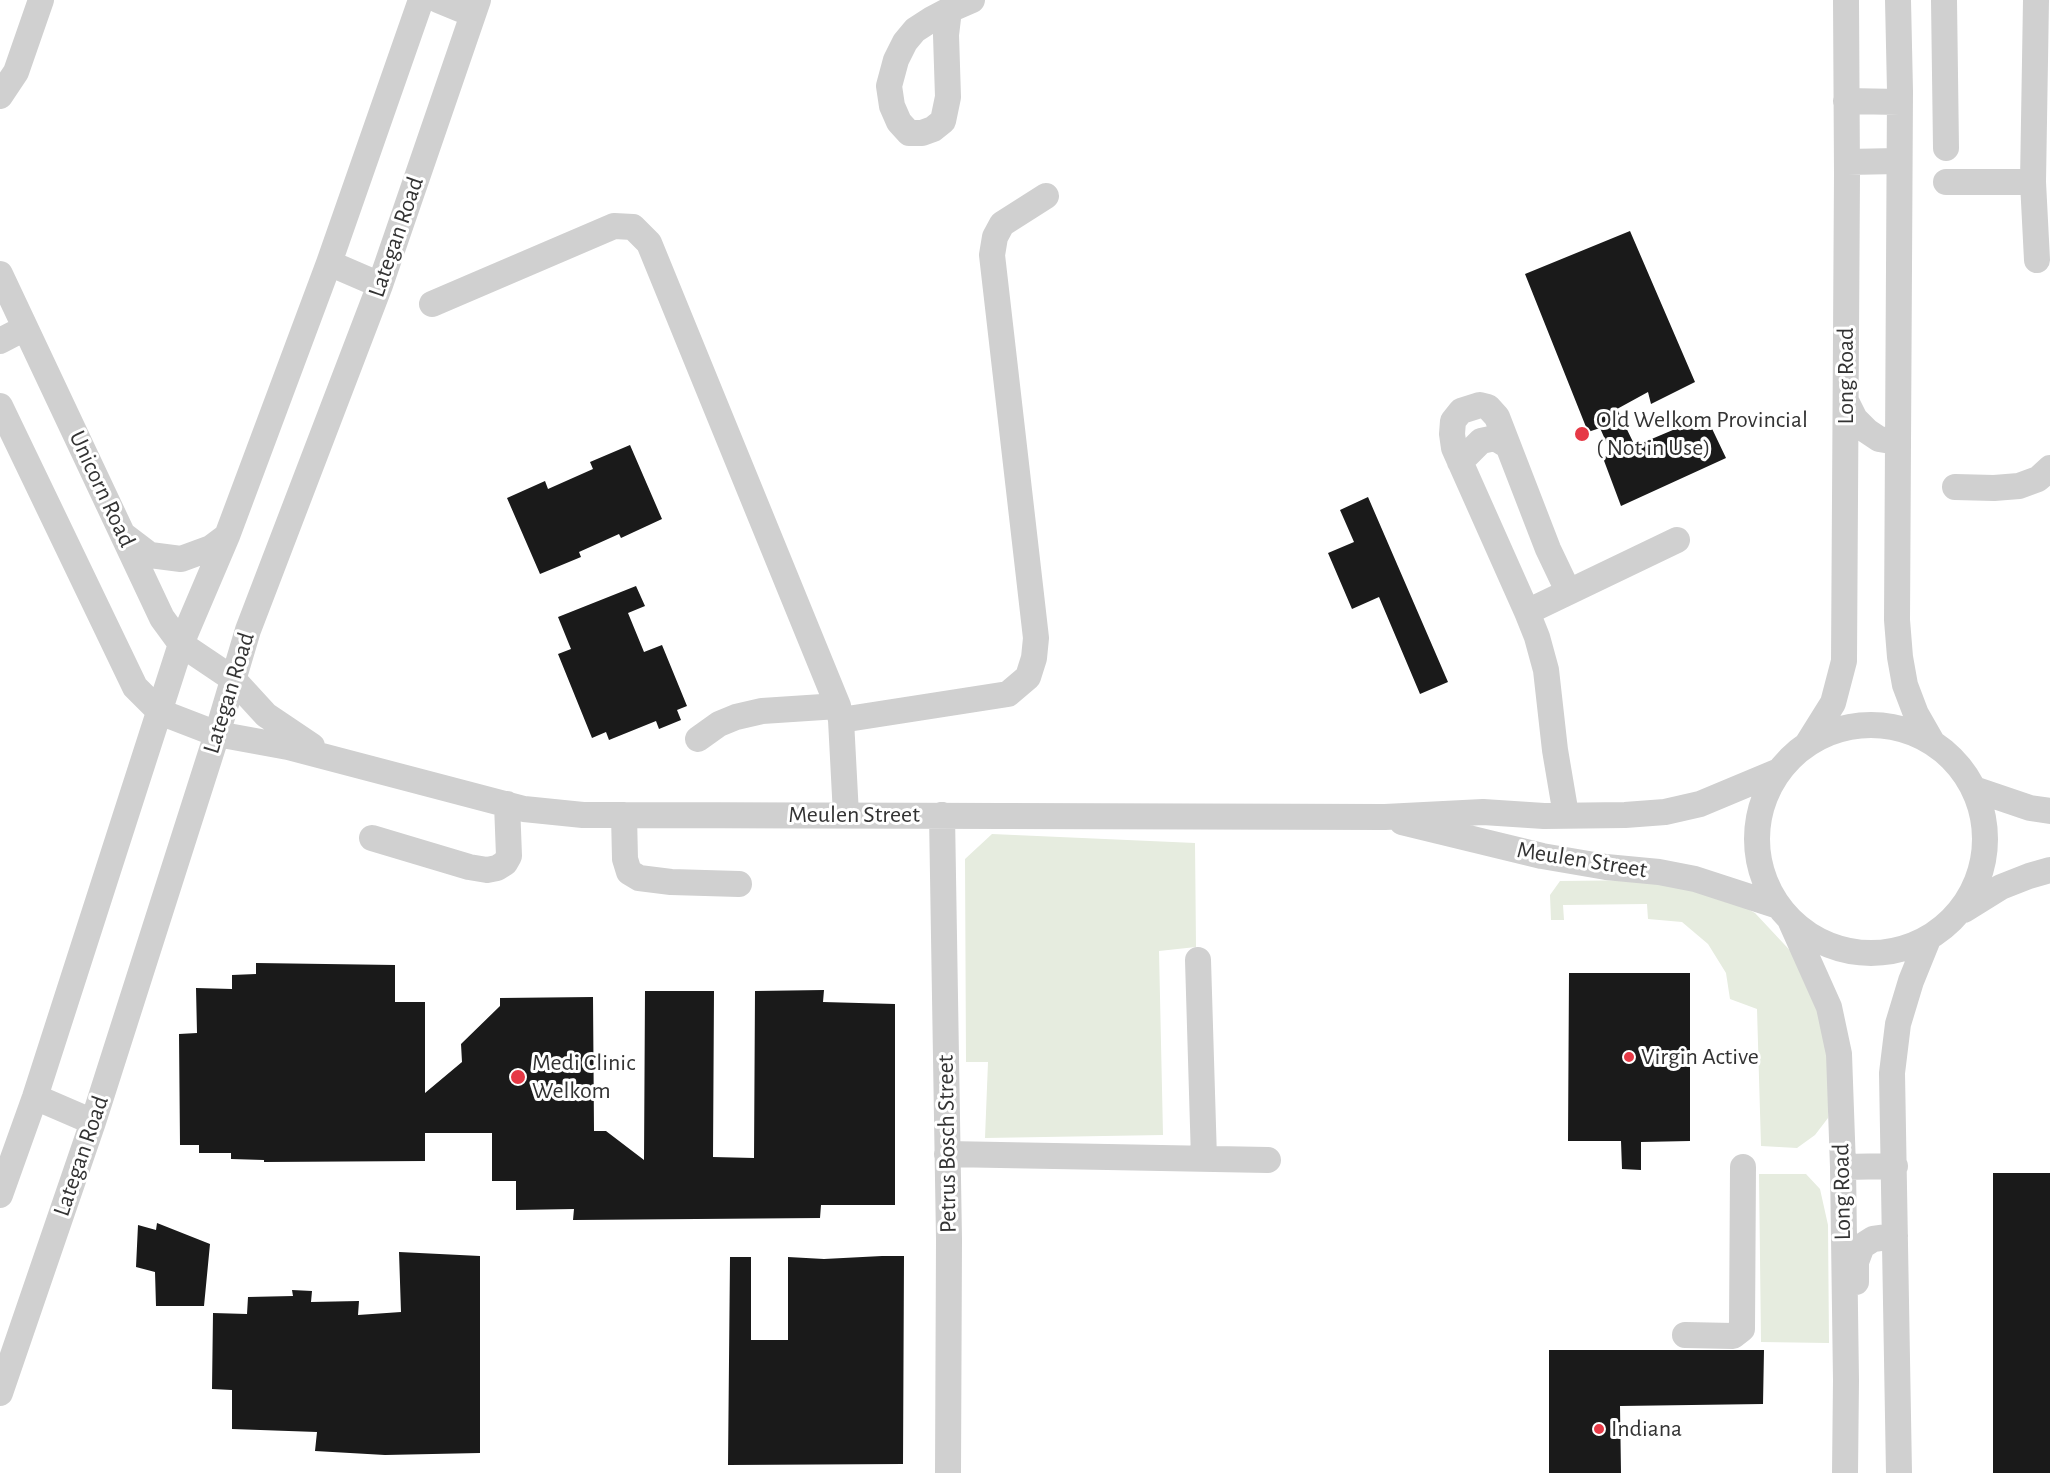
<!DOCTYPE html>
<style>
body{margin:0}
canvas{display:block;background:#fff}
</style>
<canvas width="2050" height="1473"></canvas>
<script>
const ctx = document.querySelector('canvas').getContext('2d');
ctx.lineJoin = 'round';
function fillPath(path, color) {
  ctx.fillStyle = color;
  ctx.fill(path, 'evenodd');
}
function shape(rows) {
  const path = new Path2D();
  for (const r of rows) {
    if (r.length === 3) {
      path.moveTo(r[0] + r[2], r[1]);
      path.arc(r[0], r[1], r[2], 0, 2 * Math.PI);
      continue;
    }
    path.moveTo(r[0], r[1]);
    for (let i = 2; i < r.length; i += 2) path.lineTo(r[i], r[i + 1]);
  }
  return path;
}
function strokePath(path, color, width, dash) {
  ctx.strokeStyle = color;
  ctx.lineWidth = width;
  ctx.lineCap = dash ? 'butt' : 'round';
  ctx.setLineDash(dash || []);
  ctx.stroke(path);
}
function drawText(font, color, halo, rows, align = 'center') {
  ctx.font = font + ' "Alegreya Sans",sans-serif';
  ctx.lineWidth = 6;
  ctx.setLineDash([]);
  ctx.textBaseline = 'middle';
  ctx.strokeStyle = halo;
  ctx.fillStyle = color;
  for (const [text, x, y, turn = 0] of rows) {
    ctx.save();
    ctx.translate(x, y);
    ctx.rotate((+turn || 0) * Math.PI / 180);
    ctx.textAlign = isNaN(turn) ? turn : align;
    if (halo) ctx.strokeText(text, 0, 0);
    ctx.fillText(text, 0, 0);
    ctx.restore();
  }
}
fillPath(shape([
 [992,834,1195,843,1196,947,1159,951,1163,1135,985,1138,988,1062,966,1062,965,859],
 [1646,880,1712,890,1755,913,1798,959,1821,1009,1829,1047,1828,1118,1815,1135,1797,1148,1761,1146,1757,1009,1730,999,1726,973,1708,944,1682,922,1648,919,1647,904,1563,905,1564,920,1551,920,1550,895,1560,881],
 [1759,1174,1806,1174,1820,1189,1828,1225,1829,1343,1761,1342]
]), '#e6ecdf');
fillPath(shape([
 [1630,231,1695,382,1651,404,1648,392,1617,409,1635,446,1706,416,1726,458,1621,506,1603,458,1611,453,1600,428,1588,432,1525,274],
 [630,445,662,519,621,538,619,534,579,552,581,557,540,574,507,498,545,481,548,489,593,469,590,462],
 [1368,497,1448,682,1420,694,1379,597,1352,609,1328,553,1354,542,1340,510],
 [636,586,645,606,628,613,644,652,662,645,687,706,677,710,681,720,659,729,656,721,609,740,606,732,592,738,558,654,571,649,558,617],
 [256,963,395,965,395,1002,425,1002,425,1093,462,1062,461,1044,500,1006,500,998,593,997,594,1131,606,1131,644,1160,645,991,714,991,713,1157,754,1158,755,991,824,990,823,1002,895,1004,895,1205,821,1205,820,1218,573,1220,574,1209,516,1210,516,1181,492,1181,492,1133,425,1133,425,1161,264,1162,264,1160,231,1159,231,1153,199,1153,199,1145,180,1145,179,1034,197,1033,196,988,232,989,232,975,256,974],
 [1569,973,1690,973,1690,1141,1641,1142,1641,1170,1622,1169,1621,1141,1568,1141],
 [1993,1173,2050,1173,2050,1473,1993,1473],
 [157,1223,210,1244,204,1306,156,1306,155,1272,136,1267,138,1225,156,1230],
 [399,1252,480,1256,480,1453,385,1455,315,1451,317,1432,232,1429,232,1390,212,1389,213,1313,247,1314,248,1297,293,1296,292,1290,312,1291,311,1302,359,1301,358,1315,401,1312],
 [882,1256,904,1256,903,1464,728,1465,730,1257,751,1257,751,1340,788,1340,788,1257,824,1259],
 [1549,1350,1764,1350,1763,1404,1620,1406,1621,1473,1549,1473]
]), '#1a1a1a');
strokePath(shape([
 [438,0,472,14],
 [1898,0,1900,91,1897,620,1900,657,1905,685,1916,714,1932,742],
 [1944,0,1946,148],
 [2036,0,2033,182,2037,260],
 [949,10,946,35,948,97,943,121,933,129,922,133,909,133,899,122,892,106,889,86,896,60,905,42,915,30,932,19,949,10,972,0],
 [0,96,16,72,41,0],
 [1846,101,1900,102],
 [1847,162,1898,161],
 [1946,182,2033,182],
 [329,263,380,285],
 [0,274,162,618,181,644,233,679,266,715,312,746],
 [432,304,614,226,633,227,649,243,838,706,841,720,846,815],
 [0,341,25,328],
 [1846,401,1855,419,1867,431,1879,439,1897,442],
 [0,406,135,687,160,712,217,734,288,747,524,809,583,815,624,815,1385,817,1483,812,1544,816,1625,815,1665,812,1700,804,1779,771],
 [1460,462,1481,441,1495,438,1508,446],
 [1955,487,1994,488,2019,486,2038,479,2050,468],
 [125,536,150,555,181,559,211,548,227,536],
 [1527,612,1677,540],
 [841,720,1008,694,1028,677,1034,658,1036,638,992,255,995,237,1002,224,1046,196],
 [1871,839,114],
 [698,739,719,724,736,717,762,711,838,706],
 [1808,743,1833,703,1844,661,1847,174,1846,0],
 [1974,789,2030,808,2050,811],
 [624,815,625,859,629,872,639,878,671,882,739,884],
 [942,815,949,1239,948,1473],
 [1566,815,1555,750,1546,670,1537,637,1527,612,1454,448,1452,434,1453,421,1461,411,1480,405,1488,407,1497,417,1548,549,1568,591],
 [1402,822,1542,856,1606,867,1659,872,1695,879,1778,906],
 [372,838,469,867,487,870,497,868,505,863,509,856,507,804],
 [1964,910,2001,887,2029,876,2050,870],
 [1791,922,1829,1007,1839,1054,1843,1167,1846,1380,1845,1473],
 [1198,960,1204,1159],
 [35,1097,93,1122],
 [947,1154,1268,1160],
 [1843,1167,1895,1166],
 [0,1195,35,1097,181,644,227,536,329,263,421,0],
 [1856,1282,1856,1262,1862,1246,1873,1239,1895,1236],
 [1685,1335,1733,1336,1742,1329,1743,1167],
 [0,1393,93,1122,217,734,248,630,380,285,478,0],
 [1899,1473,1892,1073,1898,1024,1911,981,1928,939]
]), '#d0d0d0', 26);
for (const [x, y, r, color] of [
 [1582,434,8,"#e63946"],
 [1629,1057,6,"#e63946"],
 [518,1077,8,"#e63946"],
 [1599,1429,6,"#e63946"]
]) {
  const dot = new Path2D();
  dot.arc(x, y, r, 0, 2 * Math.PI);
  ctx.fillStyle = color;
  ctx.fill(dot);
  strokePath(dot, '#fff', 2);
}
drawText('24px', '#333', '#fff', [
 ["Lategan Road",396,237,-71],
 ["Long Road",1846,376,-90],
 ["Unicorn Road",102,489,65],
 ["Lategan Road",229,693,-73],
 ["Meulen Street",854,815],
 ["Meulen Street",1582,860,9],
 ["Petrus Bosch Street",947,1144,-91],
 ["Lategan Road",81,1156,-71],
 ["Long Road",1842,1192,-91]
]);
drawText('24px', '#333', '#fff', [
 ["Old Welkom Provincial",1596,420],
 ["( Not in Use)",1596,448],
 ["Virgin Active",1641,1057],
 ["Medi Clinic",532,1063],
 ["Welkom",532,1091],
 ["Indiana",1611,1429]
], 'left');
</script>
